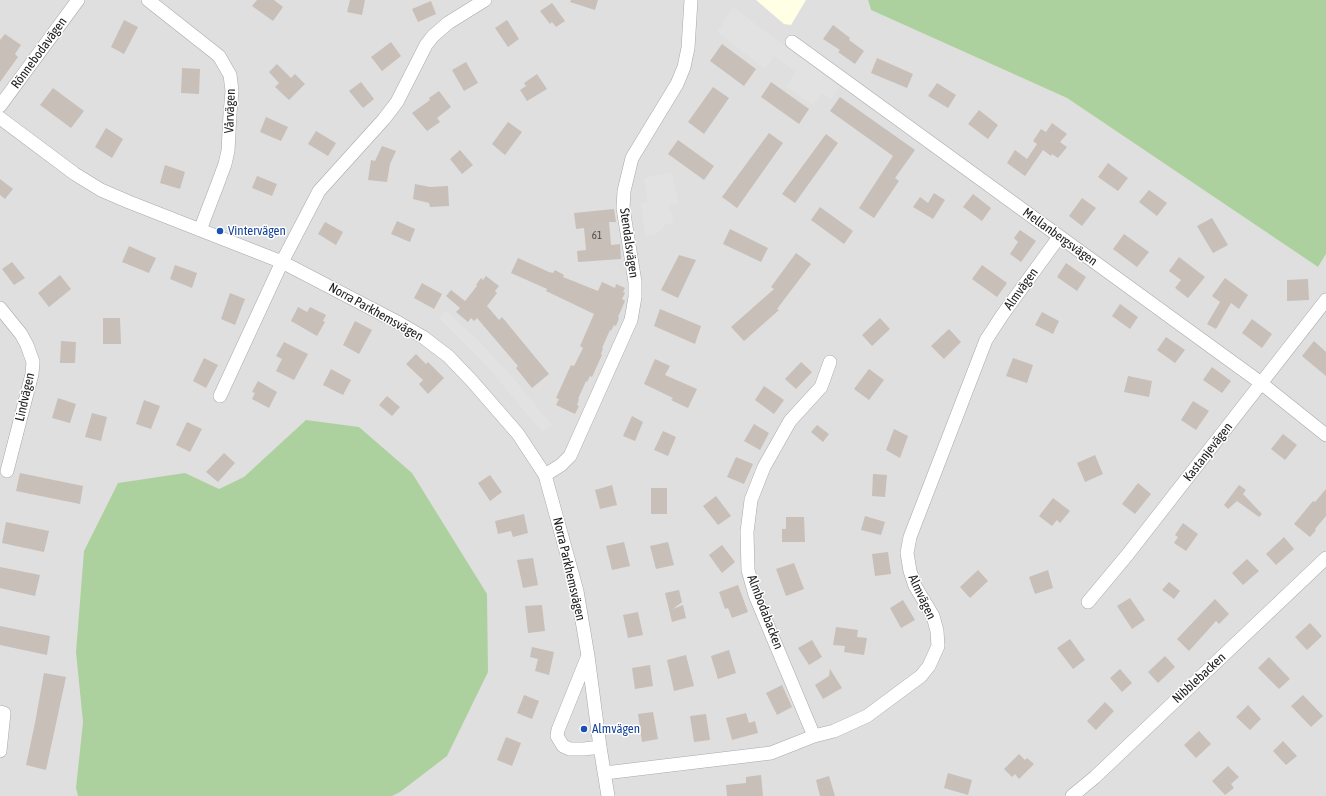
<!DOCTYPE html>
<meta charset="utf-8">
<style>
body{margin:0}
canvas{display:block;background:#f2efe9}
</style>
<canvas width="1326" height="796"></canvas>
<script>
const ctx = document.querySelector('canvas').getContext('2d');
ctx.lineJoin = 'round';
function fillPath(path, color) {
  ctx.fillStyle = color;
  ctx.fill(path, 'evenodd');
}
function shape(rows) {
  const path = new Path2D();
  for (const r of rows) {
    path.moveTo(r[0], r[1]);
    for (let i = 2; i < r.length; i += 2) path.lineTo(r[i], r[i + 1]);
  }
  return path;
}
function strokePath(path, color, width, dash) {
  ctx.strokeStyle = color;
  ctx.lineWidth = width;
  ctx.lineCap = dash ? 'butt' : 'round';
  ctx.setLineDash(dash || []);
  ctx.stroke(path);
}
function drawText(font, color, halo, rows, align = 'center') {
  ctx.font = font + ' "Asap Condensed",sans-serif';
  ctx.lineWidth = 3;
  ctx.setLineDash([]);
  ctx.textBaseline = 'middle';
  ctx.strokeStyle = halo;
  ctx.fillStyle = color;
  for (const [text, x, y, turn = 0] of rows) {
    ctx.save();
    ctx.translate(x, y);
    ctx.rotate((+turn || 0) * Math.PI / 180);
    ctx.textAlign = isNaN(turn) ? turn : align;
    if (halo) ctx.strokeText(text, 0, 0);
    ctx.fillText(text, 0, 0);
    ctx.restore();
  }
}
fillPath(shape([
 [0,0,868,0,871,10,1067,98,1318,267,1326,254,1326,796,0,796]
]), '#e0dfdf');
fillPath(shape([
 [756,0,806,0,791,25,784,24]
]), '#ffffe5');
fillPath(shape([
 [868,0,1326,0,1326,254,1318,267,1067,98,871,10],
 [306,420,359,427,412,473,487,594,488,672,447,756,400,792,392,796,78,796,76,788,83,722,76,652,84,551,118,483,185,473,219,489,244,477]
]), '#add19e');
fillPath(shape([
 [733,7,840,87,831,99,822,93,814,106,786,86,795,72,774,56,765,69,717,32],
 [672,172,678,204,669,206,674,223,665,225,657,234,645,236,641,203,648,202,644,178],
 [446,311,476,338,508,372,552,425,542,432,485,364,439,318]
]), '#e2e2e2');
fillPath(shape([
 [257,0,274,0,283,7,273,21,252,6],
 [350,0,365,0,362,15,347,12],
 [571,0,598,0,595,10,570,2],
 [431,1,436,14,418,22,412,9],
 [552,3,565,21,556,27,552,22,550,24,540,11],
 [124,20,138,27,124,54,111,47],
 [507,20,519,39,508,47,495,28],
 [833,25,850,38,849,40,864,51,855,64,838,52,840,50,823,39],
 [5,34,21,45,15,54,18,57,0,82,0,40],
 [391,42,401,56,382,71,371,57],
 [722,44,756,69,744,86,710,61],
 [877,58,913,74,907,88,871,73],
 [466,62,478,83,464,91,452,70],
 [277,64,291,78,295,74,305,84,289,100,275,87,279,83,269,72],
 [182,68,200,69,199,94,181,93],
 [537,74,547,89,527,101,520,90,526,86,524,83],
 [361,82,374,99,363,108,349,91],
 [771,82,809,109,799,124,761,97],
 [937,83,956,95,948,108,928,96],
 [713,87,729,98,704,134,688,122],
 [53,88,84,111,71,128,40,105],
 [439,91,451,107,437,118,440,122,427,131,412,113,430,100,429,98],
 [840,97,915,150,895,178,899,181,874,218,859,208,893,156,830,111],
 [979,110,998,125,988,139,968,124],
 [266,117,288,127,281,141,260,132],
 [508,122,522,132,505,155,492,144],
 [1052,123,1067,134,1060,142,1067,147,1058,158,1052,154,1051,156,1043,150,1025,176,1007,163,1015,150,1027,159,1037,144,1033,141,1041,129,1046,132],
 [106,128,123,139,112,158,95,147],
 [316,131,336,143,328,156,308,144],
 [769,133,783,143,737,208,722,197],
 [826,134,838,143,795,203,782,194],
 [678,140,714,166,704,180,668,154],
 [382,146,396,151,390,164,387,182,368,180,371,160,375,161],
 [460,150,473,165,462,174,450,159],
 [1108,163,1128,178,1118,191,1098,177],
 [165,165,185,172,180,189,160,183],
 [257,176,277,184,272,196,252,188],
 [0,179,13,189,5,199,0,195],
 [415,184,430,187,448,186,449,206,430,207,429,203,413,199],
 [1149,190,1167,203,1157,216,1139,202],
 [934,193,945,200,933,219,913,207,920,197,928,203],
 [973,194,991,208,982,221,963,207],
 [1082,198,1096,208,1082,226,1069,216],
 [820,207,853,231,844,244,811,220],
 [614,209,616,222,609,222,611,245,620,244,621,259,578,262,577,251,586,250,584,228,576,229,574,213],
 [1212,218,1228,245,1213,253,1197,226],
 [397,221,415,229,410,242,391,234],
 [325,222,343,232,336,245,318,234],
 [730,229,768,248,761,262,723,244],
 [1020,230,1036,241,1021,262,1010,254,1018,242,1014,238],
 [1124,234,1149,252,1137,267,1113,249],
 [129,246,156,258,149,273,122,262],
 [796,253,811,264,777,309,779,310,744,341,731,327,774,289,771,287],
 [679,255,696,260,678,298,661,290],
 [1179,257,1205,277,1188,298,1175,288,1181,280,1169,271],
 [518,258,549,272,553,273,555,270,564,275,563,277,598,291,602,282,615,288,616,284,625,288,623,292,625,293,622,299,625,301,618,317,619,318,616,326,614,325,611,331,610,330,602,348,603,348,601,354,602,355,592,377,590,376,587,382,586,381,578,399,579,399,577,405,579,406,575,414,556,405,559,399,556,398,571,365,574,366,583,348,580,346,594,314,546,291,547,289,511,273],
 [12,262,25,278,14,285,2,269],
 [1066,263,1086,277,1077,291,1057,277],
 [175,265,197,273,192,288,170,279],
 [982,265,1007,283,997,297,972,279],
 [60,275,71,289,49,307,38,293],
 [486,276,499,286,495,291,497,293,487,306,499,320,502,317,549,374,532,388,516,368,518,366,477,318,474,321,471,318,468,322,456,312,460,308,446,296,451,290,465,301,477,286,476,285,481,278,483,280],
 [1225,278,1248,295,1239,309,1231,303,1216,329,1207,324,1220,302,1212,296],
 [1308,279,1309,300,1287,301,1287,280],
 [422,283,442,294,434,309,414,298],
 [230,293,245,299,235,325,221,319],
 [1120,304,1138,317,1130,329,1112,316],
 [298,307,307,312,310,307,326,315,323,321,325,322,317,336,291,321],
 [660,309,701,326,695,344,654,326],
 [1042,312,1059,321,1053,334,1035,325],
 [103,318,120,318,121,344,103,344],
 [880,318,890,329,872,346,862,335],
 [1252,319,1272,334,1262,348,1242,333],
 [355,321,372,330,359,354,343,345],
 [949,329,961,342,944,359,931,346],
 [1166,337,1185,350,1175,363,1157,350],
 [61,341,76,342,75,363,60,363],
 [1314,341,1326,352,1326,376,1302,356],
 [284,342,308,354,294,380,276,371,282,359,276,356],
 [416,354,426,364,428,362,444,378,428,394,419,384,423,380,406,364],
 [204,358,218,365,206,388,193,381],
 [1013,358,1033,365,1027,383,1006,376],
 [655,359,670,366,665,375,697,389,688,408,671,400,673,398,644,384],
 [801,362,812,372,796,389,785,379],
 [1212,367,1231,381,1222,393,1203,380],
 [331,369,351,380,343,395,323,385],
 [869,369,884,380,869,400,854,389],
 [1128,376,1152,381,1149,397,1124,392],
 [258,381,277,392,269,408,252,399,255,393,252,392],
 [764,386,784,400,774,414,755,400],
 [387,396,400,407,392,416,379,405],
 [58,398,76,404,70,423,52,418],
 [144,400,160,406,151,429,136,424],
 [1193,401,1209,411,1196,430,1181,420],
 [92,413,107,417,101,441,85,437],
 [632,416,643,422,635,441,623,436],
 [187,422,202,429,190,452,176,445],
 [754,424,769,433,760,450,744,441],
 [817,425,829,434,823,442,811,432],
 [894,429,908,436,900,458,886,450],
 [663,431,676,437,668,456,654,450],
 [1283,434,1297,445,1285,460,1271,449],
 [224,453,235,463,218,482,206,472],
 [1095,455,1103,474,1085,482,1077,463],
 [736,457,753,464,744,484,727,477],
 [20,473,83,486,80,504,16,491],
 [873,474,887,475,885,497,872,496],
 [490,475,502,492,490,501,478,483],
 [1138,483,1151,494,1135,514,1122,504],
 [612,485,617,505,600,509,595,490],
 [1239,485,1246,490,1243,494,1262,514,1259,517,1237,501,1228,509,1224,505],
 [651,488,667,488,667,514,651,514],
 [1326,489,1326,516,1315,529,1316,530,1310,537,1294,524,1313,501,1315,502],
 [716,496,731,516,718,525,703,506],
 [1053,498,1070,511,1060,523,1057,520,1052,526,1039,516],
 [524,514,528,533,513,537,511,531,498,534,495,521],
 [865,516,885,522,881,535,861,530],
 [786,517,804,517,805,542,782,542,782,529,786,529],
 [6,522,49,531,44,552,2,543],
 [1183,523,1198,534,1186,551,1174,543,1178,537,1175,535],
 [1284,537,1294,549,1276,565,1266,554],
 [624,542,630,566,612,570,606,546],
 [668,542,674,565,656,569,650,546],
 [722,545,735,562,722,573,709,555],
 [888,552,891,574,875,576,872,554],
 [533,558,538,585,523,588,517,560],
 [1247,559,1259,571,1243,585,1232,573],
 [794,563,804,589,786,596,776,569],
 [0,567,40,575,35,596,0,588],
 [978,570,988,581,970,598,960,587],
 [1048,570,1053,588,1035,594,1029,577],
 [1169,582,1180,591,1174,599,1162,590],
 [738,585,748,612,732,618,728,608,725,609,719,592],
 [679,590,682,602,673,609,683,605,686,618,672,622,665,593],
 [1130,598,1145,620,1132,629,1117,606],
 [1215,599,1229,614,1219,624,1216,621,1189,651,1177,639],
 [903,600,915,620,901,628,890,608],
 [542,605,545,631,528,633,525,606],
 [638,612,643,635,628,638,623,615],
 [1310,623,1322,636,1307,650,1295,637],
 [0,626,50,636,47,655,0,645],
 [836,627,858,630,857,637,867,638,864,655,844,652,845,646,833,645],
 [1070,639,1085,660,1073,669,1057,648],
 [812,640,822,657,809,665,798,648],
 [532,647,554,652,549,675,535,671,538,659,530,657],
 [729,650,736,673,718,679,711,656],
 [686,655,694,686,674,691,667,660],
 [1165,656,1175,667,1158,683,1148,672],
 [1269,657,1290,679,1279,689,1258,668],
 [650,665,653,686,635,689,632,668],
 [830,669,842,688,823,699,815,685,829,676],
 [1120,669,1132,683,1122,692,1110,678],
 [44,673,66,677,46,770,26,765,35,723],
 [782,685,792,707,777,715,766,693],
 [524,695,539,701,532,719,517,713],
 [1303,695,1323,716,1311,727,1291,706],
 [1105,702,1114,711,1096,730,1087,721],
 [1248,705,1261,719,1250,730,1236,717],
 [653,712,658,739,642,742,638,714],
 [746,713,749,723,755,721,758,733,732,740,726,718],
 [706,714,710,740,694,742,690,716],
 [1199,731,1211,744,1196,758,1184,745],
 [506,737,521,743,512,766,497,760],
 [1283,741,1297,756,1286,765,1273,751],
 [1019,754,1025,760,1027,758,1034,764,1019,779,1015,774,1012,777,1004,769],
 [1228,766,1239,777,1231,784,1234,788,1225,795,1212,781],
 [948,773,972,780,968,795,944,788],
 [761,775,763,796,727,796,726,785,746,783,746,777],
 [829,776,835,796,820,796,816,780]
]), '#c7bfb8');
const minor = shape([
 [148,0,219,56,230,75,232,91,230,114,228,151,225,164,218,183,200,230],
 [792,42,1261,383,1326,435],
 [0,106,78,0],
 [0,118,75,174,101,190,129,202,282,262,399,323,423,337,436,347,448,356,472,381,518,434,545,475,577,591,588,656,600,747,608,796],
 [0,308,21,334,27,345,33,362,32,374,7,471],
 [220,396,282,262,319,191,384,119,397,102,426,45,433,36,448,23,485,0],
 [545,475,561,465,570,456,631,320,635,297,635,282,623,208,624,191,632,158,677,84,684,67,688,48,691,0],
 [1088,602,1128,554,1326,300],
 [587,658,558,730,557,736,563,746,570,749,584,749,600,747],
 [0,712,4,713,0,751],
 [814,736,755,595,748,570,747,532,751,500,764,467,790,421,821,387,830,362],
 [605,773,771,753,814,736,834,731,867,716,921,676,929,666,938,646,937,631,933,616,915,586,910,571,907,553,910,537,986,340,1003,314,1059,237],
 [1072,796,1095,777,1326,558]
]);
strokePath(minor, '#a9a9a9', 14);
strokePath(minor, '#fff', 13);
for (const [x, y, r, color] of [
 [220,231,4,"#1a4fb4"],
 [584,729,4,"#1a4fb4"]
]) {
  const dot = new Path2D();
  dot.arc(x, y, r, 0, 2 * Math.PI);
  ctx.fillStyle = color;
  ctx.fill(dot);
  strokePath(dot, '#fff', 1.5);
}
drawText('11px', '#4b4948', null, [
 ["61",597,236]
]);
drawText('13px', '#222', '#fff', [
 ["Rönnebodavägen",39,53,-54],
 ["Vårvägen",230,111,-88],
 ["Mellanbergsvägen",1060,237,36],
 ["Stendalsvägen",629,243,82],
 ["Almvägen",1021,289,-54],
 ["Norra Parkhemsvägen",376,312,29],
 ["Lindvägen",25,397,-77],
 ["Kastanjevägen",1208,452,-52],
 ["Norra Parkhemsvägen",569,569,77],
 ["Almvägen",922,597,65],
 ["Almbodabacken",765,612,69],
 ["Nibblebacken",1199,678,-43]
]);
drawText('13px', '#164399', '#fff', [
 ["Vintervägen",228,231],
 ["Almvägen",592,729]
], 'left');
</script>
